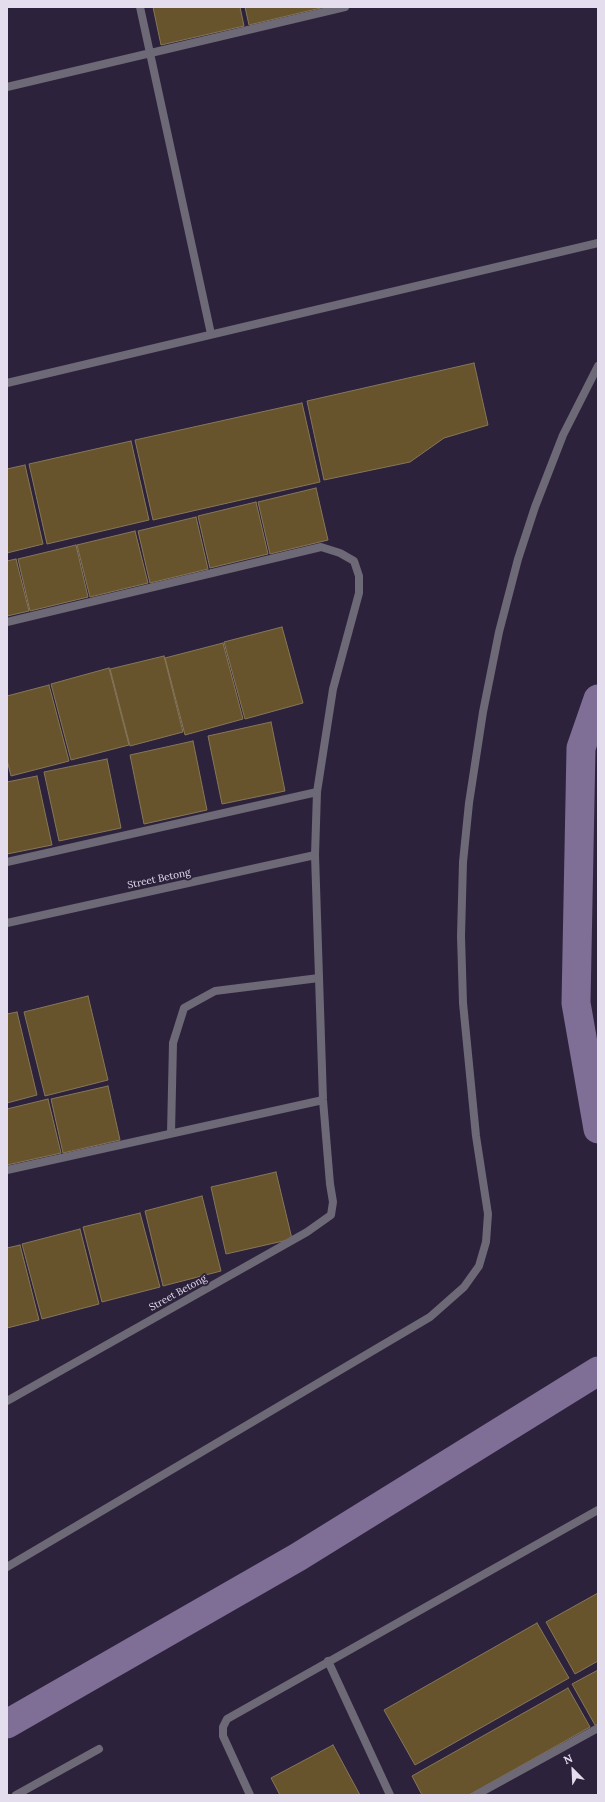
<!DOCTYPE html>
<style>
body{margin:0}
#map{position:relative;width:605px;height:1802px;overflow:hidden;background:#2d223b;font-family:Lora,serif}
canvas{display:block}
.frame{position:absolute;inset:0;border:8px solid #e3dded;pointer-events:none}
.north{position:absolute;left:553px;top:1750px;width:40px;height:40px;-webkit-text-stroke:3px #2d223b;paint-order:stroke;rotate:336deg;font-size:11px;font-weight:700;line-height:16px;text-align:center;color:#e3dded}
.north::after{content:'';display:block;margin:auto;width:14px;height:18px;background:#e3dded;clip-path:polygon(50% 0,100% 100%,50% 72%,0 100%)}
</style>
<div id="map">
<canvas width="605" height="1802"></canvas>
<div class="frame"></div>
<div class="north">N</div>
</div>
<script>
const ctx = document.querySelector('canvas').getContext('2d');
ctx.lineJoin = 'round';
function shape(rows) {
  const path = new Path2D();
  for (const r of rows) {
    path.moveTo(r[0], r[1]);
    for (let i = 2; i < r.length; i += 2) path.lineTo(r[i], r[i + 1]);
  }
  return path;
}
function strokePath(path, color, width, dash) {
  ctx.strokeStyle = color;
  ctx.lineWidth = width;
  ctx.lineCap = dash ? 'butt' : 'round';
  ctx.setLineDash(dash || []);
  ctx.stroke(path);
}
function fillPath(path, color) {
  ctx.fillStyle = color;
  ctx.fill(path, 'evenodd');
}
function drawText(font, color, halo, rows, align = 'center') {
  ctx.font = font + ' Lora,serif';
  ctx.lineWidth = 4;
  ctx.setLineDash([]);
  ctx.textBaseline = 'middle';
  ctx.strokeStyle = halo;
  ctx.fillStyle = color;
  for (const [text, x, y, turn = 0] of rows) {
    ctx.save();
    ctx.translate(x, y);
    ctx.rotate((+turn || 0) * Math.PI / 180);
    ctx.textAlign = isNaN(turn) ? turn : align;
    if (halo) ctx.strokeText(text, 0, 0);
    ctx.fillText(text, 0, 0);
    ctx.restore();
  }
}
strokePath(shape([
 [598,699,581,748,576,1003,598,1129],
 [7,1724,298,1557,598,1371]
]), '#7f6e96', 29);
const building = shape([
 [153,7,240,7,244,26,161,45,153,7],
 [245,7,325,7,249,25,245,7],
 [474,363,488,425,444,438,410,462,324,480,307,401,474,363],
 [302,403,320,482,153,520,135,440,302,403],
 [131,441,149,520,47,544,29,464,131,441],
 [25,465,43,544,7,553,7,469,25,465],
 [316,488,328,540,270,554,258,502,316,488],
 [256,502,268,554,210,568,198,516,256,502],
 [196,517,208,569,150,583,138,531,196,517],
 [135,531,148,583,90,597,77,545,135,531],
 [76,545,88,597,30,611,18,559,76,545],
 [16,559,29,611,7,616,7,561,16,559],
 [282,627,303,703,245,719,224,642,282,627],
 [223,643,243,719,185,735,165,658,223,643],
 [164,656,183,732,130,746,110,669,164,656],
 [109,668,129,745,71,760,51,684,109,668],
 [49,685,69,761,11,776,7,760,7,696,49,685],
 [271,722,285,791,222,804,208,736,271,722],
 [193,741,207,810,144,824,130,755,193,741],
 [107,759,121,828,59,841,44,772,107,759],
 [37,776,52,845,7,854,7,782,37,776],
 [88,996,108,1080,45,1096,24,1012,88,996],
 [17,1012,37,1095,7,1103,7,1014,17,1012],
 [108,1086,120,1140,63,1153,51,1099,108,1086],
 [48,1099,61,1153,7,1165,7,1109,48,1099],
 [276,1172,292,1239,226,1254,211,1187,276,1172],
 [202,1196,221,1271,163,1286,145,1211,202,1196],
 [140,1213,160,1287,102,1302,83,1227,140,1213],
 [80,1229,99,1304,42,1319,22,1244,80,1229],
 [20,1245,39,1320,7,1328,7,1248,20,1245],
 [598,1593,598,1661,575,1674,546,1622,598,1593],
 [537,1623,569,1678,415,1765,384,1710,537,1623],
 [598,1670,598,1724,595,1725,572,1684,598,1670],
 [568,1688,590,1727,469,1795,422,1795,412,1776,568,1688],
 [333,1745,360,1795,280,1795,271,1778,333,1745]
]);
fillPath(building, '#68542c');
strokePath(building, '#867759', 1);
strokePath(shape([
 [171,1133,173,1043,184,1008,215,991,319,978]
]), '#6e6976', 8);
strokePath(shape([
 [140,7,211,334],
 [7,87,345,7],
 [7,383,598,243],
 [7,622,321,547,340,553,354,561,359,576,359,593,333,689,317,792,315,855,323,1100,330,1184,333,1202,331,1215,307,1232,7,1401],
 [7,862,317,792],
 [7,923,315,855],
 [7,1170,323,1100],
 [7,1567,430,1317,464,1287,479,1266,486,1242,488,1214,476,1136,463,1003,461,936,463,862,469,803,483,712,499,632,518,559,535,507,563,435,598,366],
 [328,1661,390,1795],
 [16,1795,99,1749],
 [250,1795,223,1736,223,1727,227,1719,598,1510],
 [476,1795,598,1728]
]), '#6e6976', 8);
drawText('10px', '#e3dded', '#2d223b', [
 ["Street Betong",159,879,-12],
 ["Street Betong",178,1293,-29]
]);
</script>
